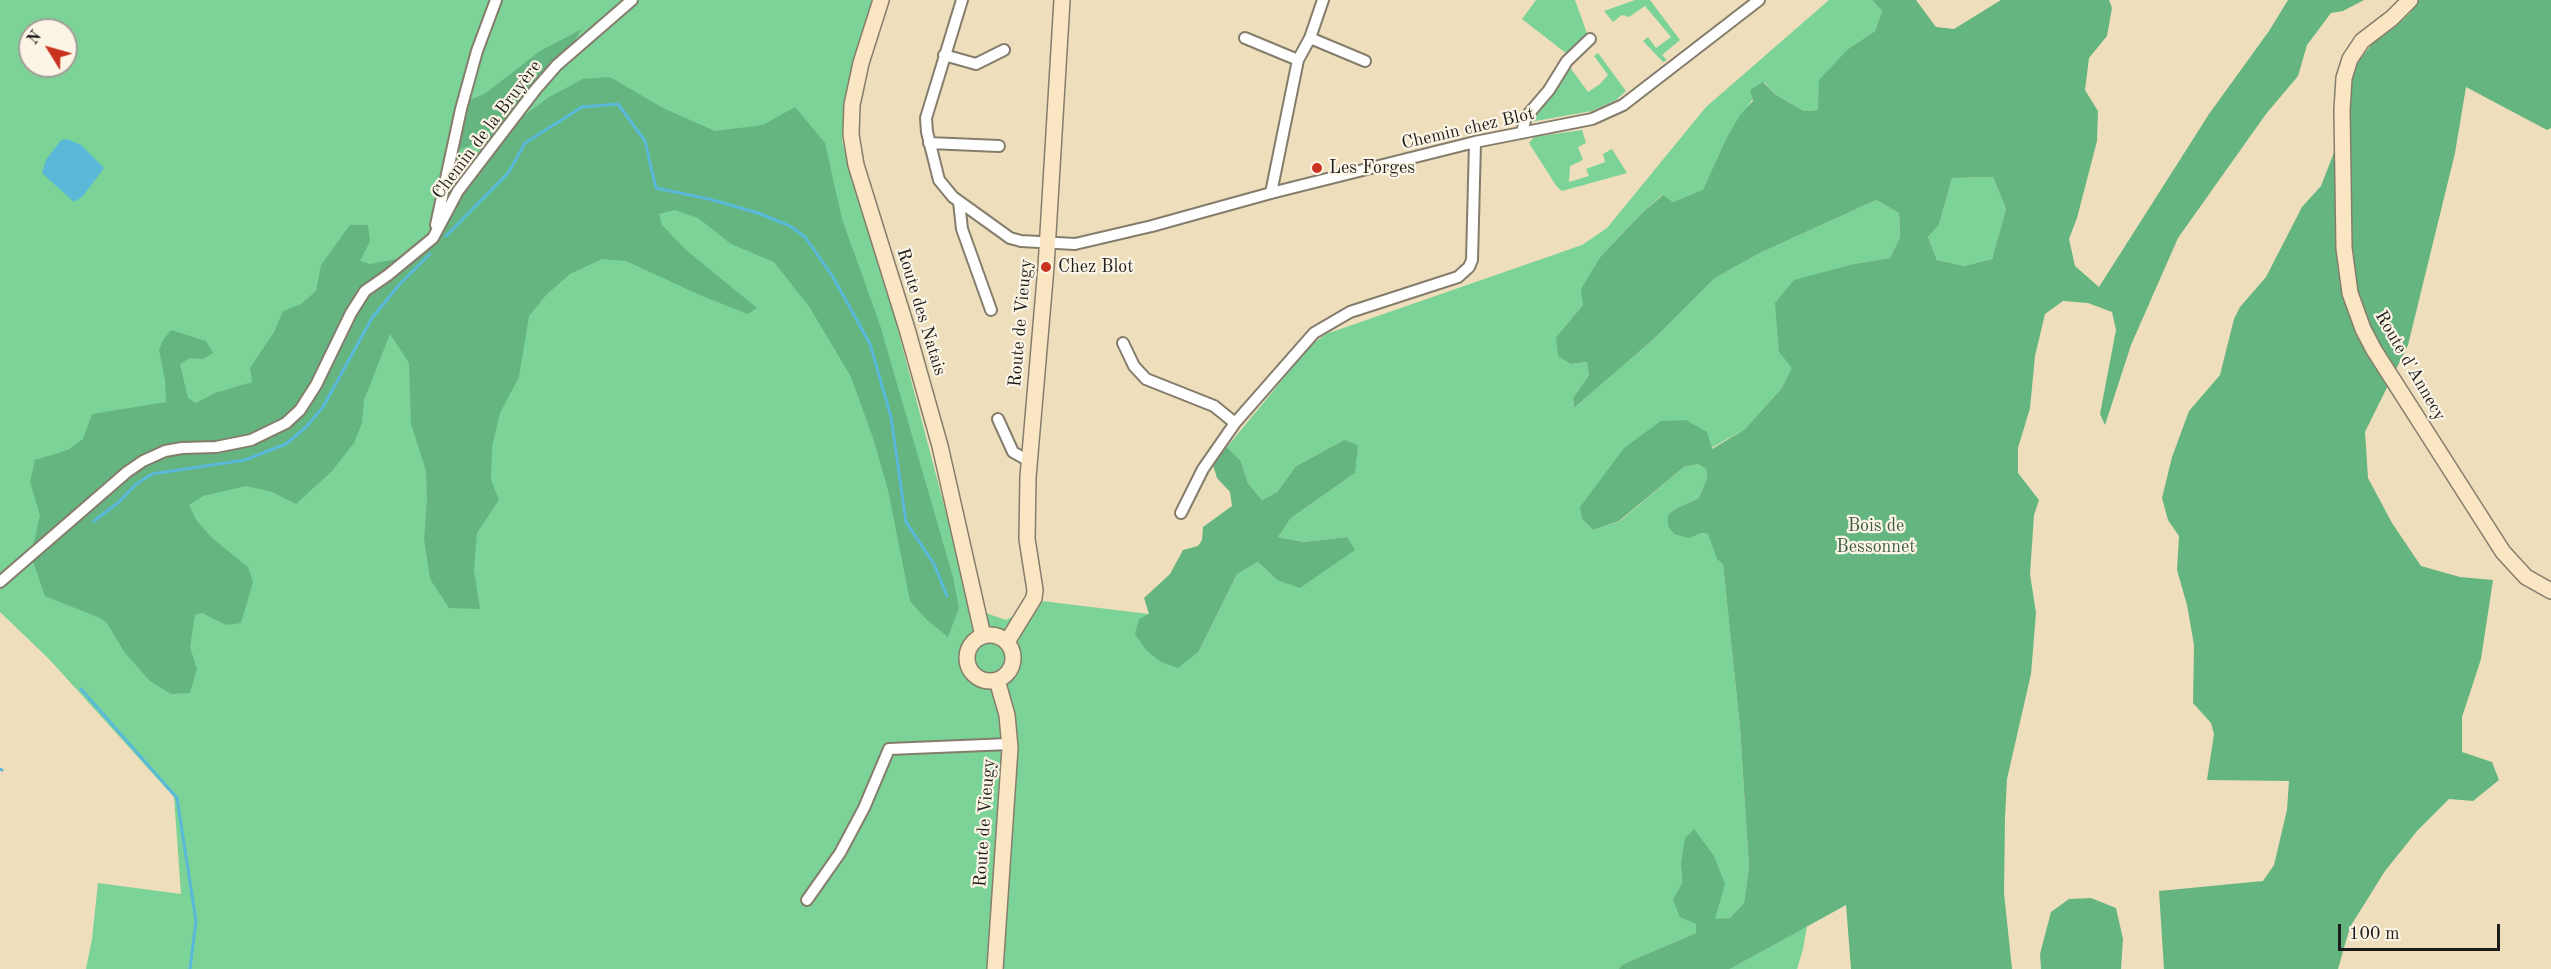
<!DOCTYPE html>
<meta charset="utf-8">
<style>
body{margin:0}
#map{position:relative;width:2551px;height:969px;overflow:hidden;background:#eedebc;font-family:"Old Standard TT",serif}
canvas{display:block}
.north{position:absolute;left:18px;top:18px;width:60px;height:60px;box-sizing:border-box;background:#fcf5e5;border:2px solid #a29e95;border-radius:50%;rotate:307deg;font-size:16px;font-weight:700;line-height:24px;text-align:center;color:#1c1c1c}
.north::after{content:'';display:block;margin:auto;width:21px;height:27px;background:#c8321e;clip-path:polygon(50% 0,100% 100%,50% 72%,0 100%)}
.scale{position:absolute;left:2338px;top:924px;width:162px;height:27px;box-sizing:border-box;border:3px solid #1c1c1c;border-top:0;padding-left:8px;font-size:18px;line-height:21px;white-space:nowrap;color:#1c1c1c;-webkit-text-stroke:4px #fcf5e5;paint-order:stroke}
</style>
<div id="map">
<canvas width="2551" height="969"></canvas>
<div class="north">N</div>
<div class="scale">100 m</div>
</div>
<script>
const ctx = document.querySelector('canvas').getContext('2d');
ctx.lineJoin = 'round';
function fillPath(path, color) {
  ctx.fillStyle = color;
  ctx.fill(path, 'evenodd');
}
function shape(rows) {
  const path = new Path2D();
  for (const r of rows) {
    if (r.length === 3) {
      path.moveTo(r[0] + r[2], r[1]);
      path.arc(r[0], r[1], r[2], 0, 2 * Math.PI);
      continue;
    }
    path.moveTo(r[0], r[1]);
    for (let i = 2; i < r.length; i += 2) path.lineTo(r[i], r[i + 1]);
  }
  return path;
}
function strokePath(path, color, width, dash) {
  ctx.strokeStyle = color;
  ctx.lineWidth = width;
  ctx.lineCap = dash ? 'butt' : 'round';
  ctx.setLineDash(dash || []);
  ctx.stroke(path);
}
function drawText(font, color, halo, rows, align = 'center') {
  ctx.font = font + ' "Old Standard TT",serif';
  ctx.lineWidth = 4.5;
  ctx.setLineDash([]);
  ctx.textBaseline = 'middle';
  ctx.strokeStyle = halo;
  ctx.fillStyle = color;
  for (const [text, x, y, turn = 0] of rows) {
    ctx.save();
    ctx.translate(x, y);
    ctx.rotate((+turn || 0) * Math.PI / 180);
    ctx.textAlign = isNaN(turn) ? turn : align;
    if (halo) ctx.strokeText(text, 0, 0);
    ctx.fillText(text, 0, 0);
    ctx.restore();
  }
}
fillPath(shape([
 [0,0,872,0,846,94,842,140,852,182,889,296,971,608,1006,620,1042,601,1149,614,1199,651,1237,574,1258,562,1277,580,1347,537,1304,542,1278,537,1291,518,1355,473,1344,440,1296,466,1277,492,1262,500,1248,483,1241,461,1227,447,1311,345,1326,334,1582,245,1607,228,1706,107,1829,0,1872,0,1882,11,1875,31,1848,49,1818,110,1804,111,1776,95,1764,82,1725,141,1703,191,1673,202,1662,195,1643,212,1601,256,1583,305,1556,337,1571,364,1587,362,1589,375,1573,398,1574,408,1655,338,1715,278,1760,253,1876,200,1899,213,1900,237,1890,258,1854,264,1782,388,1744,430,1582,519,1593,530,1620,521,1684,467,1698,464,1706,469,1707,478,1699,498,1675,509,1668,515,1701,533,1708,534,1723,563,1740,728,1749,867,1744,903,1730,918,1715,920,1681,864,1682,883,1674,900,1696,924,1696,933,1621,965,1619,969,86,969,92,939,98,883,181,894,174,797,49,659,0,612],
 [30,30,66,30,66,66,30,66],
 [1536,0,1575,0,1588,36,1567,54,1522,19],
 [1635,0,1650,0,1680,40,1662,55,1667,60,1663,62,1643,41,1648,37,1656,48,1671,37,1645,6,1629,17,1622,15,1613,22,1604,11],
 [1598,53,1626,91,1616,100,1592,111,1530,122,1530,118,1569,66,1588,92,1600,84,1608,75,1594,56],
 [1582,130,1586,143,1578,147,1583,160,1570,166,1569,182,1589,176,1586,169,1605,162,1603,154,1612,149,1627,173,1562,191,1557,187,1529,143,1534,137],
 [1993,177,2006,209,1992,259,1964,266,1937,260,1928,237,1939,225,1952,178],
 [1807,926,1803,949,1797,969,1730,969]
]), '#7cd398');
fillPath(shape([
 [1872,0,1916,0,1936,27,1954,29,2001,0,2109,0,2112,8,2107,36,2089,58,2085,90,2098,111,2097,141,2077,218,2069,239,2075,266,2099,287,2209,114,2269,31,2288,0,2364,0,2343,11,2331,13,2307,45,2298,76,2266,114,2178,238,2131,345,2105,425,2100,414,2116,330,2112,312,2088,303,2063,301,2045,314,2035,356,2030,408,2018,448,2018,473,2039,500,2034,515,2030,574,2036,613,2031,674,2007,779,2005,818,2004,893,2012,969,1851,969,1846,905,1730,969,1619,969,1621,965,1696,933,1696,924,1680,917,1673,900,1682,883,1681,864,1685,838,1694,829,1714,856,1725,884,1715,919,1730,918,1744,903,1749,867,1740,728,1723,564,1717,559,1708,534,1701,533,1689,538,1674,534,1668,526,1668,515,1675,509,1699,498,1707,478,1706,469,1698,464,1684,467,1619,521,1593,530,1582,519,1580,507,1624,448,1661,421,1686,420,1707,432,1712,449,1744,430,1782,388,1792,368,1779,352,1775,303,1794,280,1854,264,1890,258,1900,237,1899,213,1876,200,1760,253,1715,278,1655,338,1574,408,1573,398,1589,375,1587,362,1571,364,1558,356,1556,337,1583,305,1581,289,1601,256,1643,212,1663,195,1673,202,1703,190,1725,141,1740,115,1753,101,1750,90,1763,82,1776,95,1804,111,1818,110,1819,80,1848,49,1875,31,1882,11],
 [1993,177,2006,209,1992,259,1964,266,1937,260,1928,237,1939,225,1952,178],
 [2419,0,2551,0,2551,128,2547,130,2466,87,2455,153,2408,345,2365,432,2368,478,2392,523,2421,566,2460,577,2493,580,2481,659,2462,717,2462,752,2492,762,2499,780,2473,801,2449,799,2417,831,2385,871,2350,927,2338,969,2164,969,2159,891,2263,881,2274,865,2287,810,2289,781,2207,780,2214,734,2211,723,2193,703,2194,645,2187,605,2177,570,2179,536,2168,520,2162,498,2172,457,2189,411,2220,375,2234,319,2240,307,2266,277,2302,207,2321,186,2347,119,2349,85,2354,67,2376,39,2394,28,2410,13],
 [582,29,550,80,491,137,459,150,470,100,486,93,540,51],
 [610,77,663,108,715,131,763,125,795,107,825,143,842,219,880,325,953,577,959,608,948,637,927,620,910,601,888,490,873,438,851,377,810,308,774,262,731,244,698,218,675,210,659,214,662,225,686,250,757,308,748,314,702,296,626,261,602,259,570,274,547,294,529,316,519,377,500,413,492,447,491,480,499,500,477,533,474,570,480,609,449,608,430,579,424,539,427,500,426,471,411,424,409,363,390,334,364,400,362,423,354,443,332,471,296,504,272,492,246,486,203,496,189,505,197,521,212,538,248,567,253,582,241,623,226,625,202,613,195,615,190,647,197,669,190,693,171,694,150,681,125,653,107,623,100,618,45,596,31,556,40,515,30,482,35,460,68,450,83,439,92,414,166,402,165,380,159,350,163,340,171,330,206,341,213,353,203,359,190,358,180,364,188,398,196,403,215,393,252,382,250,368,274,332,283,311,301,304,316,291,321,265,350,225,368,225,370,241,360,261,370,264,417,255,517,121,549,97,583,79],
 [1344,440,1358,445,1355,473,1291,518,1278,537,1304,542,1347,537,1355,550,1300,588,1277,580,1258,562,1237,574,1199,651,1178,668,1161,662,1146,650,1135,634,1139,619,1149,614,1144,598,1170,574,1183,550,1198,546,1202,540,1203,527,1232,506,1230,492,1217,478,1213,465,1227,447,1241,461,1248,483,1262,500,1277,492,1296,466],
 [2091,898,2116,908,2123,939,2121,969,2041,969,2040,954,2051,912,2069,899]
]), '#65b580');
fillPath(shape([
 [67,139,81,145,104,168,82,197,74,202,42,173,46,160,61,140]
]), '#5ab9d9');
strokePath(shape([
 [446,236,509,172,525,143,582,107,618,104,645,141,656,188,709,199,758,213,790,226,805,237,833,277,870,344,891,417,906,522,934,564,947,596],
 [94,521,119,502,135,485,152,474,245,460,286,444,306,427,323,407,372,318,399,285,430,254],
 [81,689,177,798,196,921,190,969],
 [0,769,2,770]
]), '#5ab9d9', 3);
const street = shape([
 [962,0,926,118,927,132,939,180,953,197,1010,238,1021,241,1075,244,1152,226,1271,193,1475,142,1592,119,1623,105,1759,0],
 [1245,38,1298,60],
 [1310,38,1365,61],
 [944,55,976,64,1004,50],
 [1522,132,1526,117,1549,90,1567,61,1590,39],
 [929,143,999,146],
 [1271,193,1298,60,1310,38,1323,0],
 [959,202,962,229,991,310],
 [436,225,461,109,477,51,496,0],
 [1123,343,1134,366,1146,379,1214,406,1235,423],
 [998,419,1013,452,1029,461],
 [1181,513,1203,469,1235,423,1314,333,1350,312,1458,277,1469,267,1472,260,1475,142],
 [0,582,127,472,143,461,165,451,182,448,216,447,251,440,286,423,300,410,316,385,351,313,365,291,388,275,433,238,458,191,536,89,557,65,632,0],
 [807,900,840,853,864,808,889,749,1009,744]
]);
const secondary = shape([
 [881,0,861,63,852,105,851,135,856,165,907,329,940,446,983,636],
 [2410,0,2392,18,2362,41,2350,59,2344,78,2342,110,2344,248,2350,293,2363,329,2374,350,2503,552,2526,577,2551,591],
 [990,658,23],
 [1007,642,1034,598,1035,590,1027,539,1028,477,1046,267,1062,0],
 [995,969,1010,748,1007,715,997,680]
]);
strokePath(street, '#857d6c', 14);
strokePath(secondary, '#857d6c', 18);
strokePath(street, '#fff', 10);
strokePath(secondary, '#fbe6c3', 15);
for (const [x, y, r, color] of [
 [1317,168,6,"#c8321e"],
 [1046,267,6,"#c8321e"]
]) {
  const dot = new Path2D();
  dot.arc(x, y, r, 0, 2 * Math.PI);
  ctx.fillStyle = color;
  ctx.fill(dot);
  strokePath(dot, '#fcf5e5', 2);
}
drawText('18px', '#1c1c1c', '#fcf5e5', [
 ["Chemin chez Blot",1468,129,-13],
 ["Chemin de la Bruyère",487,130,-53],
 ["Route des Natais",921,312,73],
 ["Route de Vieugy",1021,323,-85],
 ["Route d'Annecy",2410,366,60],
 ["Route de Vieugy",985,823,-86]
]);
drawText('18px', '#1c1c1c', '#fcf5e5', [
 ["Les Forges",1329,168],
 ["Chez Blot",1058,267]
], 'left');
drawText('18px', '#3e5c47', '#fcf5e5', [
 ["Bois de",1876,526],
 ["Bessonnet",1876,547]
]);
</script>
